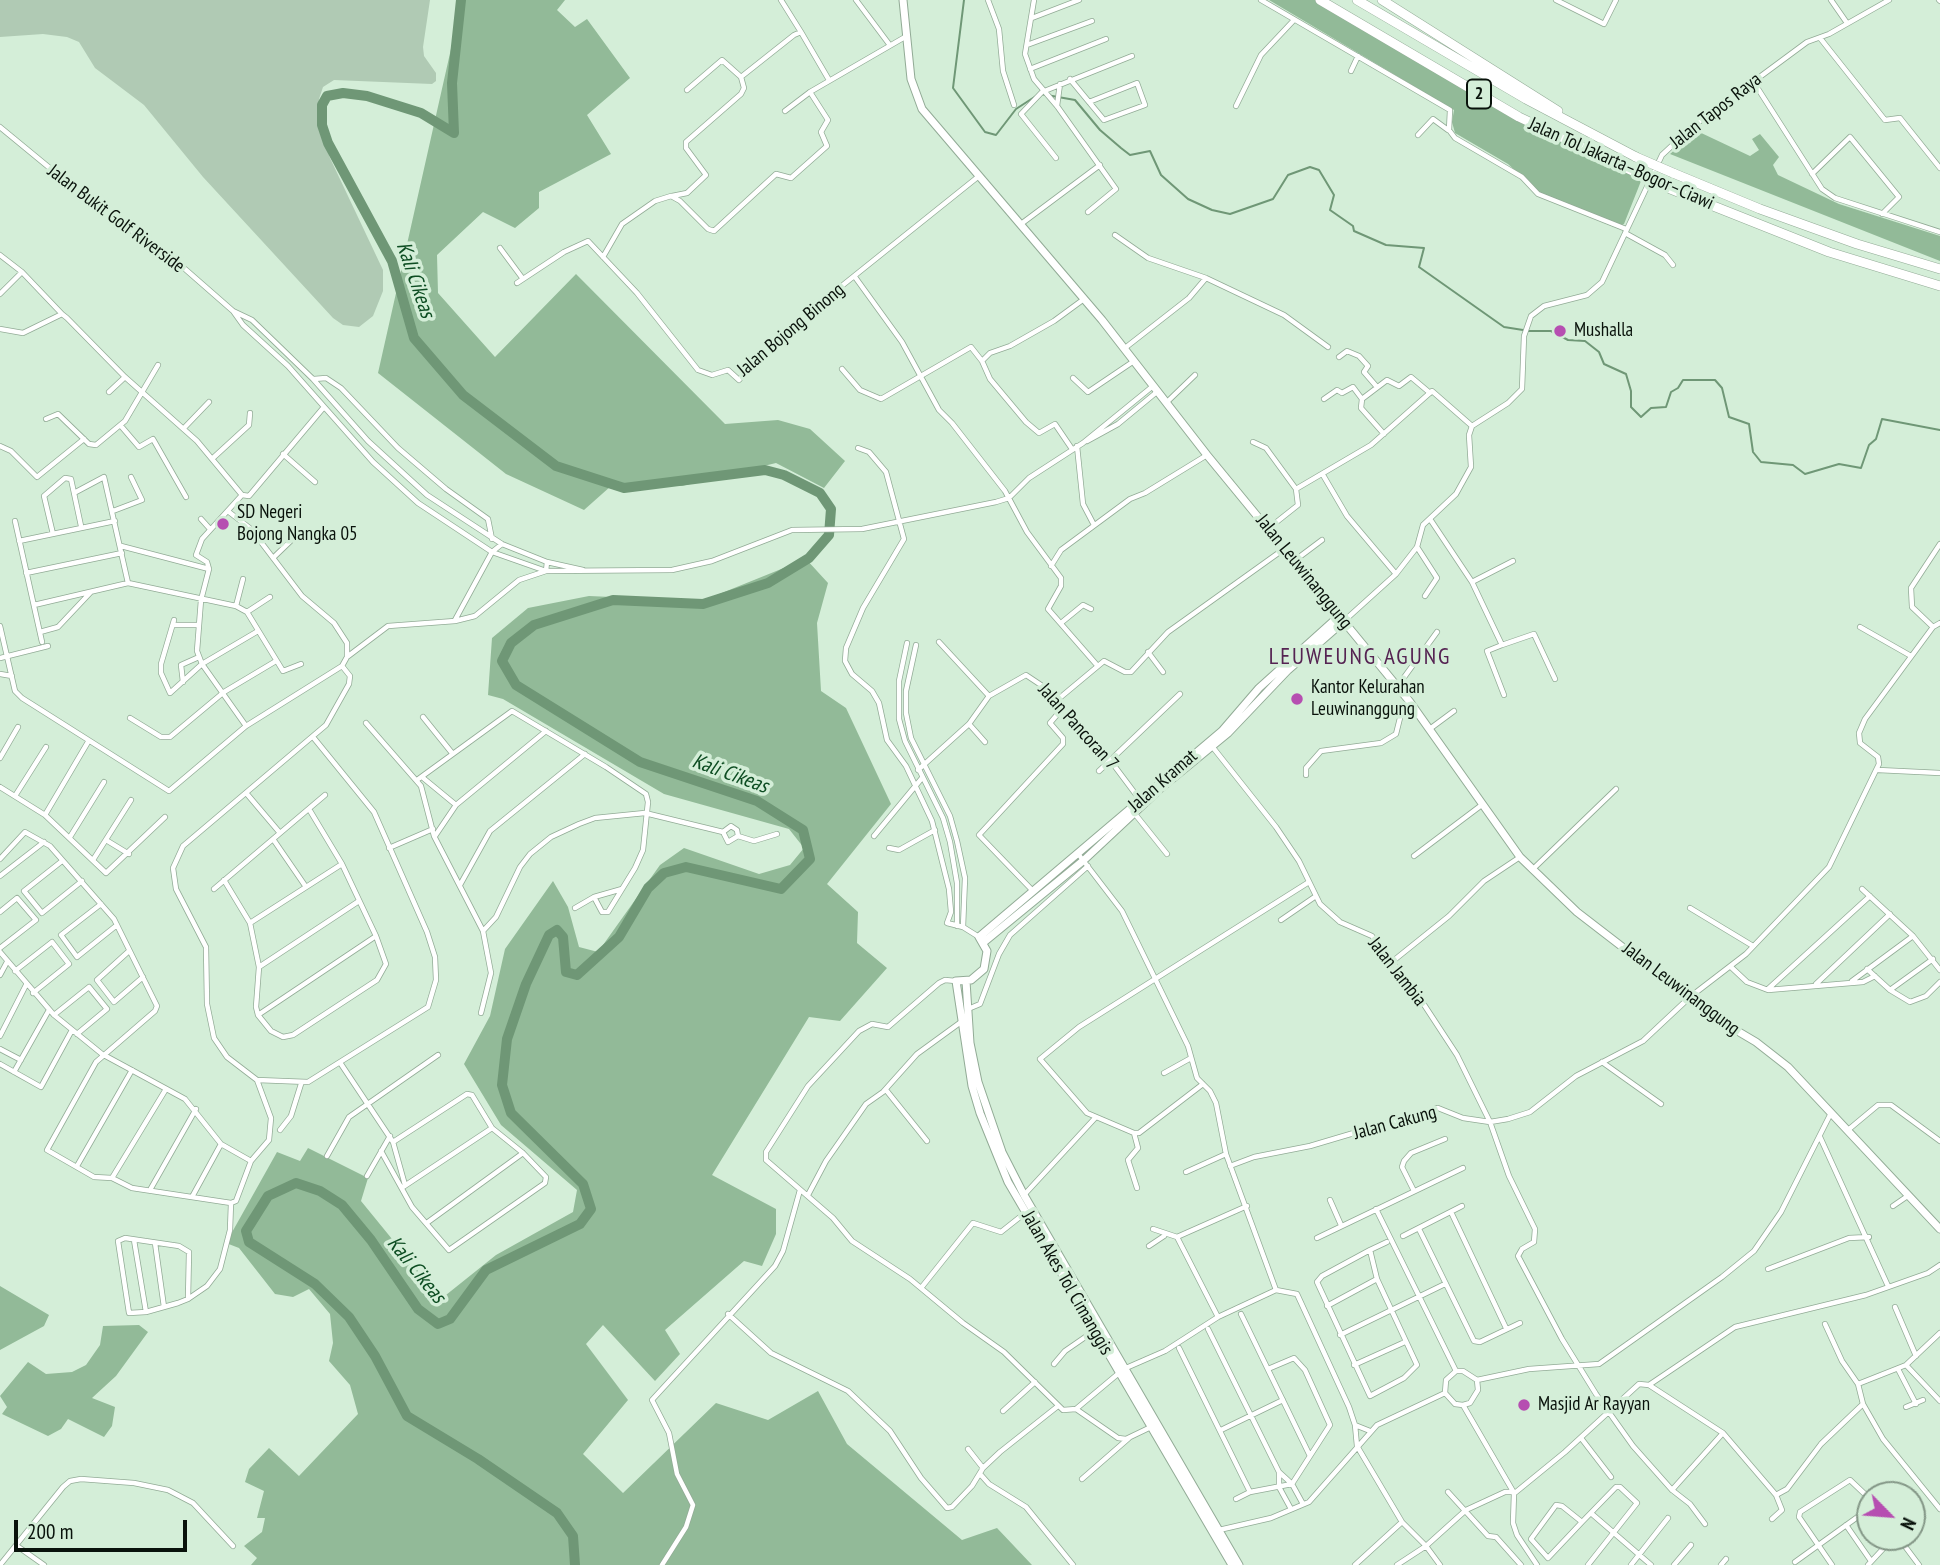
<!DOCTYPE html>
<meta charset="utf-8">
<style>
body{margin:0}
#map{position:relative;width:1940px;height:1565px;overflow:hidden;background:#d4eed8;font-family:"PT Sans Narrow",sans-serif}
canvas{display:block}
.north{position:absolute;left:1856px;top:1481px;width:70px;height:70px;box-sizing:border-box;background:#d4eed8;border:2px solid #839686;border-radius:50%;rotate:115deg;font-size:19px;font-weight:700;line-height:28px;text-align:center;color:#09120b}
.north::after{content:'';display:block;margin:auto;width:24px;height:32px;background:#b64eb1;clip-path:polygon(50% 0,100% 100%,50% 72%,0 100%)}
.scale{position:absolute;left:14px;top:1520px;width:173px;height:32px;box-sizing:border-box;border:4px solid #09120b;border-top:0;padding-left:9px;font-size:21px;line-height:24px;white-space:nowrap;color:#09120b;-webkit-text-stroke:5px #d4eed8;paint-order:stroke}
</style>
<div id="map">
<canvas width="1940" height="1565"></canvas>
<div class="north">N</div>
<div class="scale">200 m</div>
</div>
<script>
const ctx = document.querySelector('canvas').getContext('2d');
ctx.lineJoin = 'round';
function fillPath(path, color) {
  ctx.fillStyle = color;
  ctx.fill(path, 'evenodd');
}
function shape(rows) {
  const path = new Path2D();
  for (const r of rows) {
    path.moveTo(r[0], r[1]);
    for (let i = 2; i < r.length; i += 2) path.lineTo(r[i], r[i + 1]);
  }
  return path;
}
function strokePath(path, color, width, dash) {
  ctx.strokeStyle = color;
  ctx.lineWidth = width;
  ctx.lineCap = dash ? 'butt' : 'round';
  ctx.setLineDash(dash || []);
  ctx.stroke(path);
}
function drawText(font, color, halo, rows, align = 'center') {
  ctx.font = font + ' "PT Sans Narrow",sans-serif';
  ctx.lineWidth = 7;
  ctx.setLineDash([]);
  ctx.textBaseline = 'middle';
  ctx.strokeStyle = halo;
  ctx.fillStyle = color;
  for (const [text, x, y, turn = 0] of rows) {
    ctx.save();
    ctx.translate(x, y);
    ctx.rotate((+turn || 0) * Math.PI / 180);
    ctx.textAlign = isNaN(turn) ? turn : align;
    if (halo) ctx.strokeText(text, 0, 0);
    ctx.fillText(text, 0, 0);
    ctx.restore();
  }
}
fillPath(shape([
 [0,0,430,0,423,47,424,56,436,73,436,81,432,84,334,80,323,87,319,99,318,122,330,158,383,270,383,291,373,316,359,327,343,325,333,318,203,177,144,105,95,68,79,42,67,37,43,34,0,37]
]), '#b0cab4');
fillPath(shape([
 [462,0,565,0,557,10,575,27,587,19,630,78,587,115,611,154,539,192,539,208,515,228,483,212,437,255,438,293,495,357,576,274,725,424,778,420,810,429,845,461,824,488,776,463,682,486,611,486,584,510,506,474,378,373],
 [1269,0,1320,0,1519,117,1643,176,1624,224,1620,226,1542,195,1508,164,1455,133,1452,122,1454,110],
 [1697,131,1750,156,1759,150,1752,139,1760,134,1779,157,1773,165,1778,175,1839,204,1940,236,1940,261,1670,154],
 [806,559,828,583,817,623,821,691,846,708,891,804,827,884,858,912,857,943,887,968,840,1021,809,1017,712,1175,776,1209,776,1234,762,1266,744,1261,665,1330,680,1354,655,1381,603,1325,586,1344,628,1400,583,1454,623,1493,716,1403,768,1420,818,1391,847,1444,962,1540,997,1528,1032,1565,251,1565,257,1558,244,1546,262,1532,265,1518,257,1518,264,1491,245,1482,249,1469,269,1448,299,1476,358,1414,350,1385,329,1361,333,1343,330,1314,309,1289,293,1297,275,1294,239,1248,226,1243,277,1152,300,1161,308,1148,368,1178,361,1201,441,1299,496,1255,573,1212,577,1190,501,1125,464,1064,490,1016,505,949,553,881,568,907,579,947,598,952,660,865,684,848,759,874,790,865,804,848,789,829,664,794,503,699,488,695,492,638,528,608,589,596,702,601],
 [0,1286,49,1315,44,1326,0,1350],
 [139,1325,148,1332,116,1376,92,1398,115,1407,112,1426,104,1437,68,1419,61,1429,48,1436,2,1414,7,1407,0,1396,28,1362,46,1374,72,1372,86,1365,100,1345,103,1326]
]), '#92ba98');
strokePath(shape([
 [964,0,953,88,985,132,996,135,1016,109,1036,96],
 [1041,94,1075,100,1100,130,1121,148,1130,155,1150,151,1161,175,1188,199,1212,210,1230,214,1273,199,1288,175,1310,167,1319,170,1334,195,1330,210,1353,226,1354,231,1386,245,1424,248,1419,267,1504,327,1523,330],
 [1528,331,1551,331,1568,340,1585,341,1599,352,1604,364,1626,374,1631,391,1631,407,1641,417,1651,408,1666,407,1671,392,1678,388,1683,380,1715,380,1722,388,1729,417,1749,424,1753,452,1761,462,1793,465,1805,474,1839,464,1861,468,1869,445,1876,439,1882,419,1940,430]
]), '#6f9776', 2);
strokePath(shape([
 [461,0,452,83,454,133,421,113,367,96,343,93,327,96,322,105,322,125,328,143,392,261,414,338,463,395,556,466,624,488,765,470,784,475,820,493,831,509,829,535,809,558,768,583,703,604,613,600,534,625,511,643,502,661,516,685,640,762,757,801,803,830,810,859,781,889,686,867,664,873,648,888,619,937,577,975,566,972,563,937,557,930,549,935,526,984,507,1039,502,1085,511,1113,583,1184,591,1209,580,1224,486,1270,450,1319,438,1324,418,1309,371,1240,342,1205,320,1191,296,1183,268,1196,246,1231,249,1242,315,1284,349,1317,375,1356,407,1416,478,1459,557,1513,573,1536,575,1565]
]), '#6f9776', 10);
const minor = shape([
 [781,0,801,32],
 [856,0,889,44],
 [988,0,999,29,1003,71,1014,105],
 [1034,0,1025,54,1034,79,1057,106,1116,189,1088,212],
 [1261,0,1450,110,1449,130,1455,138,1522,177,1538,194,1626,229],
 [1556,0,1604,24,1616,0],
 [1831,0,1847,23],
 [1939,0,1940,1],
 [1032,18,1079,0],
 [1820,38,1885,120,1900,118,1940,168],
 [1027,45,1092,21],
 [1030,69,1106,39],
 [1351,71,1358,56],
 [1070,79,1089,102,1104,120,1145,105,1137,83,1089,102],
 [1753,81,1822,189,1835,198,1940,232],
 [687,90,722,60,741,77],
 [1057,106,1060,84],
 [1236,106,1261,55,1294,20],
 [785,111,810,92],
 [0,127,85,197,185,269,233,311,252,320,313,379,368,441,427,495,502,544,547,562,583,570],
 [1418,135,1433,119,1448,130],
 [1056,158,1021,114,1042,92,1132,56],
 [1812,174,1850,137,1899,197,1882,214],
 [672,196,687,193,706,175,686,148,686,142,741,94,744,88,741,77,794,35,801,32,829,80],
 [1021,224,1100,165],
 [1625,233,1665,255,1673,265],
 [1115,235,1148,258,1206,278],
 [500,248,523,279],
 [0,255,22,272,62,314],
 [603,257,622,224,655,201,671,196,680,201,708,229,714,231,776,174,791,178,827,146,821,132,828,120,810,92,905,37],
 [855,277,902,342,939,410,952,423,1005,491,1027,532,1061,578,1061,586,1048,609,1096,664],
 [517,283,564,252,588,241,637,293,698,370,712,375,728,370,739,380,783,333,979,176],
 [0,294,22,272],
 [233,311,243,325,288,366,373,462,418,503,492,552,546,571,672,570,712,561,792,530,862,529,996,502,1009,498,1029,478,1083,443,1153,386],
 [0,329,23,333,62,314,67,318,125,377,197,441,242,495],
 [1125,348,1189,298,1206,278,1284,315,1328,347],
 [1339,357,1347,351,1359,356,1368,366,1364,372,1377,387],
 [982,361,990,353,1010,346,1054,321,1084,299],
 [842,369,860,390,881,399,971,347,982,361,990,379,1026,422,1039,433,1055,424,1072,449],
 [1073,378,1088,392,1134,361],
 [314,379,326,378,341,388,398,448,446,489,488,519,492,539],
 [109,392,125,377],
 [1324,399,1337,390,1342,393,1353,387,1362,399,1361,408,1384,434],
 [1362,399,1387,380,1399,386,1411,377,1430,393],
 [1167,402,1195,375],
 [46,419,58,414,89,444,96,445,125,421,158,365],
 [121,426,139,447,153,439,186,497],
 [184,428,209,402],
 [1087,441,1118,424,1158,391],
 [1253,442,1266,448,1296,489,1371,445,1432,391,1472,426],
 [0,446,11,451,37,477,84,439],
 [1077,446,1083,504,1094,525],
 [858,448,869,452,886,472,904,539,863,608,846,648,845,661,852,674,872,691,879,703,887,740,906,766,932,821,949,889,951,912,947,923,963,927,979,937],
 [283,454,315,482],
 [213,458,249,425,250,413],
 [1323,475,1347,516,1396,574],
 [74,493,104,477,128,583],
 [113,511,142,500,131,477],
 [229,512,251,529,302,596,334,623,347,643,347,657],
 [201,519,210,529],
 [1430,519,1472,582,1502,645,1534,634,1555,679],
 [15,521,42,642],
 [1269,528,1298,505,1296,489],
 [53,534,44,496,65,478,71,479,81,526],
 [19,541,115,521],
 [121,546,209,569,201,600,197,651,202,664,246,726],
 [1417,547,1437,578,1425,596],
 [273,558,301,531],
 [1294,561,1322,540],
 [1051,566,1061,550,1130,499,1145,493,1207,455],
 [209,569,207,562,196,555,202,539,242,495,249,496,324,407],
 [26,573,122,553],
 [1472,582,1513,561],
 [34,605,128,583,236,606,247,612,283,671,301,664],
 [236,606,243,579],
 [247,612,270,597],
 [174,620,161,664,161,673,170,693,202,664,258,631],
 [455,620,492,552,502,544],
 [1344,621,1396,574,1417,547,1423,525,1456,494,1471,467,1469,435,1472,426,1508,403,1522,389,1524,336,1531,316,1544,306,1587,295,1602,282,1662,155,1692,127,1807,42,1829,34,1889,0],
 [1061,623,1083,605,1091,609],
 [174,625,198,625],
 [0,626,15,691,22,698,169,791,246,726,342,666,347,657,388,626,455,621,475,616,519,580,546,571,547,562],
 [1860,627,1911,656],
 [1933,627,1912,607,1911,588,1940,544],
 [40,632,58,627,90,593],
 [939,642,989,696],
 [907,643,899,681,899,719,905,741,943,818,950,842,957,883,957,926],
 [916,645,906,691,906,713,911,738,950,816,957,841,965,878,963,927],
 [1502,645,1487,651,1504,695],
 [1148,652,1163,672],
 [0,658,48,646],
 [0,674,12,676],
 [183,682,181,665,199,657],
 [1397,687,1437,632],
 [1056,701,1104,661,1125,672,1131,672,1168,632,1284,549],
 [423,717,452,753],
 [130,718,161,737,170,737,224,692,276,661],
 [366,723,421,786,434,836,483,931,491,973,481,1013],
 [969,724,985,742],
 [1431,728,1454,711],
 [1211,745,1276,827,1299,861,1320,904,1340,922,1372,936,1419,997,1457,1055,1490,1122,1509,1176,1535,1229,1534,1242,1522,1249,1518,1256,1562,1339,1596,1394,1633,1446,1672,1490,1690,1504,1705,1524],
 [0,758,18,727],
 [918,770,969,724,989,696,1026,675,1041,685,1110,760,1140,800],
 [1878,770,1940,773],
 [1099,771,1180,694],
 [1306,775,1306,768,1321,751,1381,743,1396,734,1401,714,1410,702],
 [422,777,456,805],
 [417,780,512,711,606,767,646,794,648,802,643,850,635,868,608,912,602,912,594,897],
 [0,787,45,815,106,873,165,817],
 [247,794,280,833],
 [15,796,46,747],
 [1135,814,1167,854],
 [45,815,88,742],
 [435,836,456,805,546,731],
 [738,836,728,842,723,832,731,826,737,830,738,836,754,841,777,834],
 [874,836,922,778],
 [70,837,104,782],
 [273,839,306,887],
 [106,840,129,854],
 [389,848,433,829],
 [889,848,899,850,935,830],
 [1079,855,1122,911,1188,1046,1197,1078,1210,1091,1216,1103,1226,1154,1276,1290,1297,1294,1349,1407,1355,1425,1357,1446,1402,1522,1426,1546,1397,1565],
 [1414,856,1483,804],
 [0,859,25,832,50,846,114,919,157,1006,155,1011,96,1062,47,1150,94,1177,112,1178,132,1188,231,1203,236,1201,251,1161,269,1140,271,1118,257,1080,227,1057,214,1038,207,1004,206,947,176,889,173,868,183,846,326,725,349,684,350,676,342,666],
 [93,860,131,800],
 [62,861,24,891,42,913,82,881],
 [1532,870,1616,789],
 [0,876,44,842],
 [224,880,250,923,259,967,256,1007,258,1015,271,1031,283,1037,293,1035,377,980,386,964,376,936,342,864,309,809],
 [460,885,490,831,585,754],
 [214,889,325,795],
 [1862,889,1913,936,1940,970],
 [1033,891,979,835,1063,744,1063,738,1050,723,1062,709],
 [101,904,61,935,77,957,117,925],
 [575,908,594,897,622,889],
 [1690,908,1753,946],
 [0,912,17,898,36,920,0,948],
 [1281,920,1316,896],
 [250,923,342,864],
 [483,931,496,917,520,867,530,854,551,837,579,824,595,818,645,813,723,832],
 [129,951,97,980,114,1002,143,977],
 [0,952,54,1015,102,1054,185,1099,221,1144,251,1161],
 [1393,961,1449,916,1484,881,1520,857],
 [259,967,359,901],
 [1731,967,1747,982,1768,990,1863,982,1875,976],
 [1867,969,1890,990,1910,1002,1926,996,1940,982],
 [15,971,52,942,69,964,33,993],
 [0,975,7,962],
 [956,981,945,980,939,983,888,1027,872,1024,859,1031,808,1086,766,1152,766,1160,833,1218,852,1241,910,1279,963,1323,1004,1352,1063,1410,1076,1409,1119,1373],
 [1852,981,1913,936],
 [1816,984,1890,914],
 [1768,989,1870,896],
 [1890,990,1933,959],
 [968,1009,980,1004,999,954,1010,935,1088,866],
 [54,1015,89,987,107,1009,77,1034],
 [258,1015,376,936],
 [0,1036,26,985],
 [0,1049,21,1060],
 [1602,1062,1661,1104],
 [0,1064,41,1087,72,1030],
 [341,1064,393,1142,405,1185],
 [14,1072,49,1010],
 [1164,1073,1191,1058],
 [257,1080,308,1082,428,1007,436,980,435,957,427,932,374,812,313,737],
 [1203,1084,1139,1133,1134,1133,1087,1113,1040,1059,1079,1027,1309,882],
 [886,1090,927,1141],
 [280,1130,291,1116,301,1084],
 [1848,1130,1878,1105,1891,1105,1940,1141],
 [1134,1133,1138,1148,1128,1160,1137,1188],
 [1820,1137,1888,1286],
 [381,1151,412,1207,449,1250,545,1183,546,1177,523,1153,492,1128,472,1095,467,1094,393,1142],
 [327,1156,349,1117,438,1055],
 [77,1166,132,1070],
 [1230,1166,1254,1157,1310,1146,1438,1108,1463,1118,1490,1122,1508,1119,1530,1112,1576,1076,1643,1041,1690,997,1746,954,1829,867,1879,764,1878,757,1860,743,1859,733,1865,719,1933,627,1940,623],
 [1186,1172,1226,1154],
 [367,1176,390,1136],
 [112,1178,166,1089],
 [403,1187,492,1128],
 [150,1190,196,1109],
 [1414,1191,1402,1167,1404,1161,1411,1153,1445,1139],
 [808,1195,826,1161,866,1104,883,1092,917,1054,961,1022],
 [1024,1195,1096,1117],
 [192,1197,221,1144],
 [1330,1200,1341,1225],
 [1893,1206,1909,1195],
 [1376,1209,1456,1371],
 [1451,1212,1506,1328],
 [428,1222,523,1153],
 [1153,1229,1177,1237,1247,1206],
 [1419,1229,1474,1341,1480,1342,1520,1323],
 [1403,1236,1462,1206],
 [1177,1237,1218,1317],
 [1317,1238,1463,1168],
 [134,1240,146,1312],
 [155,1243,164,1307],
 [1149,1246,1164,1236],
 [1370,1250,1377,1279,1417,1365,1404,1378,1370,1396,1317,1282,1322,1276,1370,1250,1387,1242],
 [1768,1269,1849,1238,1869,1237],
 [921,1288,973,1223,1001,1232,1025,1213],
 [188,1299,189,1252,179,1246,125,1238,118,1241,129,1313,146,1312,178,1303,188,1299,207,1286,220,1269,230,1230,231,1203],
 [1327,1306,1377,1279],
 [1895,1307,1916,1356],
 [728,1314,771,1353,848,1391,890,1431,921,1478,947,1508,952,1507,972,1486,983,1468,1000,1452,1058,1406],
 [1241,1314,1310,1456],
 [1825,1324,1842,1361,1858,1384],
 [1208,1329,1279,1472,1292,1484,1303,1504],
 [1940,1333,1906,1365,1858,1384,1863,1404,1883,1439,1940,1509],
 [1340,1335,1445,1284],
 [1179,1348,1250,1492],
 [1054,1364,1065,1351,1094,1331],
 [1354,1365,1405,1342],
 [1906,1365,1940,1401],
 [1126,1368,1165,1351,1218,1317,1276,1290],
 [1898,1369,1916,1404],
 [1477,1380,1529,1369,1599,1364,1722,1277,1754,1251,1781,1212,1831,1113],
 [1649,1385,1735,1327,1866,1295,1928,1273,1940,1265],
 [1463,1405,1470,1403,1478,1390,1477,1380,1463,1371,1456,1371,1446,1380,1445,1393,1455,1404,1463,1405,1514,1493,1513,1523,1517,1535,1537,1565],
 [1906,1407,1923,1400],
 [1076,1409,1118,1438,1126,1439,1151,1427],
 [1003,1411,1035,1382],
 [1355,1425,1370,1431],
 [1221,1430,1283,1400],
 [1581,1438,1611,1477],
 [968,1449,983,1468],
 [1279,1472,1279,1487,1291,1509],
 [981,1475,989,1484,1026,1507,1073,1565],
 [1082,1479,1129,1438],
 [1672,1490,1723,1433],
 [1448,1492,1488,1536,1496,1537,1521,1565],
 [1776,1495,1787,1489,1821,1444,1863,1404],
 [1236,1499,1250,1492,1292,1484,1330,1425,1305,1370,1294,1358,1268,1369],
 [1592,1514,1651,1565],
 [1582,1522,1548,1558,1531,1539,1556,1505,1562,1506,1582,1522,1616,1487,1620,1487,1637,1503,1588,1565],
 [1846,1525,1871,1561],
 [1219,1530,1271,1518,1309,1502,1377,1425,1445,1393],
 [1898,1537,1919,1565],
 [17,1546,44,1565],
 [1795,1562,1870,1508],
 [0,1565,63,1487,70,1481,81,1479,134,1483,168,1490,193,1503,233,1546],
 [662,1565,686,1527,693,1505,677,1474,669,1433,652,1400,775,1266,783,1251,800,1190],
 [1355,1565,1402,1522],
 [1440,1565,1426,1546,1466,1510,1505,1492,1516,1492,1565,1452,1639,1384,1649,1385,1723,1433,1776,1495,1782,1510,1772,1519],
 [1631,1565,1668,1518],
 [1674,1565,1691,1545],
 [1721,1565,1726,1559],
 [1832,1565,1799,1517,1800,1512,1850,1480,1870,1499],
 [1868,1565,1894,1537]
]);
const secondary = shape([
 [903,0,911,79,922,109,1102,320,1207,455,1410,702,1520,857,1577,912,1712,1016,1756,1042,1788,1067,1940,1229],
 [984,942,1084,860,1161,788,1228,733,1288,670,1344,621],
 [966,981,970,1043,978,1082,1002,1152,1024,1195,1239,1565],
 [1232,1565,1008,1182,980,1113,972,1086,956,981,971,980,984,969,987,951,979,937,1222,731,1259,688,1339,616]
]);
const motorway = shape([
 [1320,0,1519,117,1643,176],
 [1357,0,1526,99,1636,157],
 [1382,0,1558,111],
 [1673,173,1760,209,1857,244,1940,269],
 [1668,188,1829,252,1940,286]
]);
strokePath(minor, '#92ab96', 6);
strokePath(secondary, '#92ab96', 9);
strokePath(motorway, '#92ab96', 10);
strokePath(minor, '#fff', 4.5);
strokePath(secondary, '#fff', 7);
strokePath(motorway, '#fff', 9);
const motorwayBridge = shape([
 [1636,157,1673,173],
 [1643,176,1668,188]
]);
strokePath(motorwayBridge, '#92ab96', 10, []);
strokePath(motorwayBridge, '#fff', 9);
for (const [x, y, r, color] of [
 [1560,331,7,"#b64eb1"],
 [223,524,7,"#b64eb1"],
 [1297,699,7,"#b64eb1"],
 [1524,1405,7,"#b64eb1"]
]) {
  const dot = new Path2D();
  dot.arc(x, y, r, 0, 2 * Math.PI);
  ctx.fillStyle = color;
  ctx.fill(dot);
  strokePath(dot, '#d4eed8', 2.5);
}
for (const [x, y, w] of [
 [1479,94,24]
]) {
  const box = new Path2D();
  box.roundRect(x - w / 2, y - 14.5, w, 29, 5);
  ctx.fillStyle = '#d4eed8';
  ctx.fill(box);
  strokePath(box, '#09120b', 2);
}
drawText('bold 18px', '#09120b', null, [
 ["2",1479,94]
]);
drawText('19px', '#09120b', '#d4eed8', [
 ["Jalan Tapos Raya",1716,111,-38],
 ["Jalan Tol Jakarta–Bogor–Ciawi",1621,164,24],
 ["Jalan Bukit Golf Riverside",116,219,37],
 ["Jalan Bojong Binong",791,330,-40],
 ["Jalan Leuwinanggung",1304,572,51],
 ["Jalan Pancoran 7",1078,727,48],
 ["Jalan Kramat",1163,781,-41],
 ["Jalan Jambia",1397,972,52],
 ["Jalan Leuwinanggung",1681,989,37],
 ["Jalan Cakung",1395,1123,-15],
 ["Jalan Akes Tol Cimanggis",1067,1283,60]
]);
drawText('19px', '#09120b', '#d4eed8', [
 ["Mushalla",1574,331],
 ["SD Negeri",237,513],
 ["Bojong Nangka 05",237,535],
 ["Kantor Kelurahan",1311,688],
 ["Leuwinanggung",1311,710],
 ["Masjid Ar Rayyan",1538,1405]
], 'left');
drawText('italic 21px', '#0d4d22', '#d4eed8', [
 ["Kali Cikeas",415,280,71],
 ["Kali Cikeas",730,774,20],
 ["Kali Cikeas",416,1270,51]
]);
ctx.letterSpacing = '2px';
drawText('23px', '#552352', '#d4eed8', [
 ["LEUWEUNG AGUNG",1360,657]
]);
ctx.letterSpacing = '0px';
</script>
